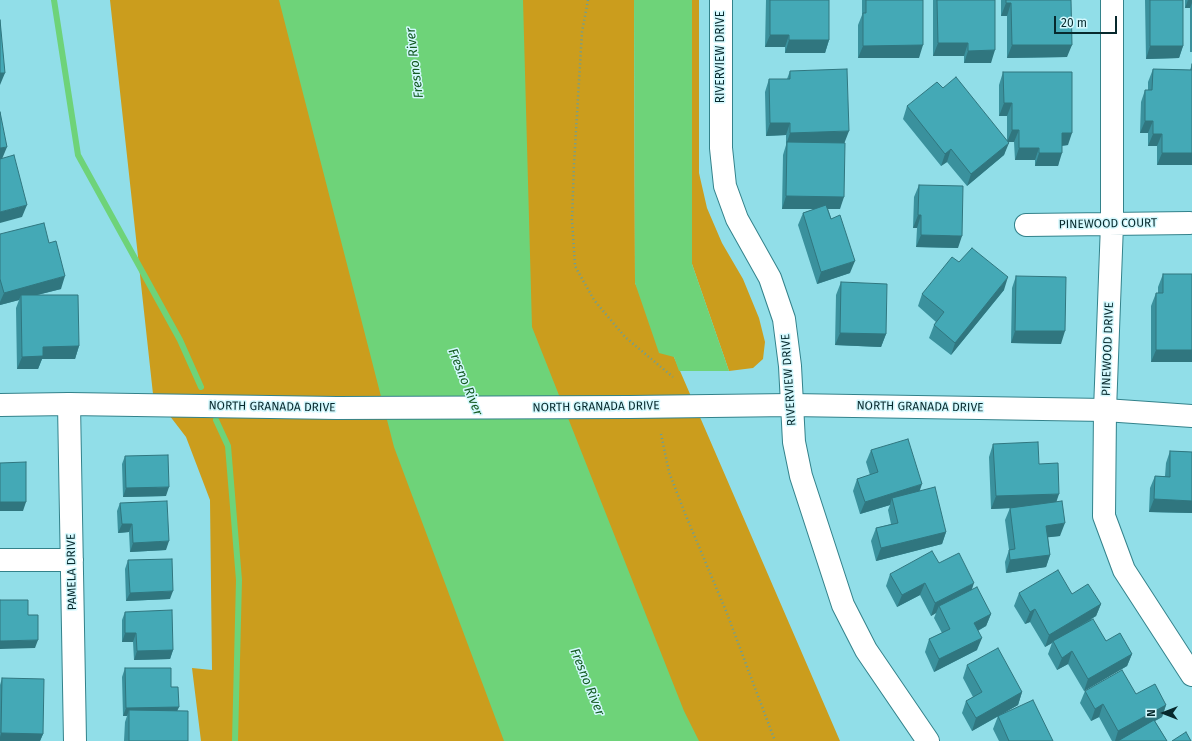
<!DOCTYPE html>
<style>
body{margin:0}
#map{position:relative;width:1192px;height:741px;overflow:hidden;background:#91dee8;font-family:"Fira Sans",sans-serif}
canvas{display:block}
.north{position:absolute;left:1144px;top:693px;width:40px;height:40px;-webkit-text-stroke:3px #d3f8fd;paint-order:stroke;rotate:270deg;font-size:11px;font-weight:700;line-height:16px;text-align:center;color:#07292d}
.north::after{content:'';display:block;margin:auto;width:14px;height:18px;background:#07292d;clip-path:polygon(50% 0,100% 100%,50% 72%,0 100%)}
.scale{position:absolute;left:1054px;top:16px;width:63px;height:18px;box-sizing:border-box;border:2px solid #07292d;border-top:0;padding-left:5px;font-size:12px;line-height:14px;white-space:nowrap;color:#07292d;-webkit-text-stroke:3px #d3f8fd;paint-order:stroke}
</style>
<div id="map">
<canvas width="1192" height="741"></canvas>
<div class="north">N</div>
<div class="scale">20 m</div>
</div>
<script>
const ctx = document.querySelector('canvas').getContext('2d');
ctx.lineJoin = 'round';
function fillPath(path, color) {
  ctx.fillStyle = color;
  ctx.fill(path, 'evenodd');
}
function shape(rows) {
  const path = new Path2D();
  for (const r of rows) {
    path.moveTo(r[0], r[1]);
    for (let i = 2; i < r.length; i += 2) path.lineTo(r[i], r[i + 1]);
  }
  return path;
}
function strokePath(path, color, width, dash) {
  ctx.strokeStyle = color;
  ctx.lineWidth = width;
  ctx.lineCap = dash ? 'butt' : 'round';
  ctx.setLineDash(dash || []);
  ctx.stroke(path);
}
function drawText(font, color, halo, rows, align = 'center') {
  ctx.font = font + ' "Fira Sans",sans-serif';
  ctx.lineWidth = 3;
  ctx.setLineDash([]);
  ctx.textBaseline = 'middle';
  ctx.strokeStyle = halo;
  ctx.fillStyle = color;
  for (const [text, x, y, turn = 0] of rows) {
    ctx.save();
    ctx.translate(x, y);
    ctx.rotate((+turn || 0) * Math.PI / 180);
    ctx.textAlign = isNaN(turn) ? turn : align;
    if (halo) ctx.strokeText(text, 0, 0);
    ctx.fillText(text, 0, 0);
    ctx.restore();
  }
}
fillPath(shape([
 [110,0,634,0,635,283,674,357,840,741,201,741,192,668,212,670,210,500,186,437,153,394],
 [692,0,699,0,699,173,707,208,722,243,743,279,759,318,765,342,763,359,753,368,729,371,692,264]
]), '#cb9d1d');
fillPath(shape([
 [279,0,523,0,532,327,684,711,699,741,504,741,394,447],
 [634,0,692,0,692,264,729,371,679,371,674,357,659,353,635,283]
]), '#6ed379');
strokePath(shape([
 [54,0,78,155,180,340,201,387],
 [216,420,228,446,239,580,235,741]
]), '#6ed379', 6);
const minor = shape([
 [721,0,721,148,725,186,737,219,770,278,784,319,790,366,794,442,801,476,843,605,866,650,928,741],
 [1112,0,1112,224,1105,410,1104,516,1124,570,1192,675],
 [1026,225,1190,223],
 [69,404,75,741],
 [0,560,72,560]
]);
const tertiary = shape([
 [0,405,69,404,337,408,630,407,791,405,1105,410,1192,416]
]);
strokePath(minor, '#33828b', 24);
strokePath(tertiary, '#33828b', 24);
strokePath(shape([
 [588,0,582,32,574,164,572,220,575,266,594,300,625,337,673,377],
 [661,434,669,472,684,511,726,611,775,741]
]), '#609ea6', 2.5, [1, 3]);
strokePath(minor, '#fff', 22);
strokePath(tertiary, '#fff', 22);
fillPath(shape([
 [766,0,829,0,829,40,825,53,785,53,785,47,765,47],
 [862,0,923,0,919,58,858,58,858,25,862,15],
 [933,0,995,0,991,63,964,63,964,56,933,56],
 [1001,0,1071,0,1067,57,1007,58,1007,16,1001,16],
 [1145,0,1183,0,1183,46,1179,58,1146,59],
 [1185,0,1192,0,1192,52,1190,52,1190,8,1185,8],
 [1192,64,1192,165,1157,165,1157,146,1148,146,1148,133,1140,133,1141,102,1145,90,1148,90,1148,82,1153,69,1190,70],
 [790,71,844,143,840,209,828,209,850,273,817,284,798,225,803,213,814,209,782,209,783,155,786,145,786,135,766,136,765,92,769,79,787,79],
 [1003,72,1068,145,1062,146,1058,166,1035,166,1035,160,1015,160,1014,142,1008,142,1004,155,967,186,947,162,941,166,903,119,907,106,943,88,1007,141,1007,116,999,116,999,85],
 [919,185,958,248,916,247,917,228,913,228,914,197],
 [0,234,61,289,37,295,79,346,75,359,42,359,38,369,17,369,16,308,19,300,0,305],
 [959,262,1004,290,951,355,929,338,934,325,936,322,918,306,922,294],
 [1163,274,1192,362,1151,362,1151,306,1156,293,1158,293,1158,287],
 [1016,276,1061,344,1011,343,1012,288],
 [841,282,886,334,881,347,835,345,836,295],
 [993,444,1039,464,1056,502,1060,536,1048,537,1050,555,1046,567,1006,573,1005,562,1009,550,1005,520,1010,508,991,509,989,457],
 [871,450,919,491,946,532,942,544,876,561,871,541,876,528,891,524,888,510,890,505,860,514,853,491,857,479,870,475,866,462],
 [1170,451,1192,452,1192,513,1149,512,1150,488,1155,476,1165,476,1166,463],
 [125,456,166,496,123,497,122,464],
 [120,503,166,550,130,552,129,532,118,533,117,511],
 [128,560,170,599,126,601,125,569],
 [939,563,972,589,991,614,986,626,978,631,977,650,934,672,925,652,929,639,942,633,934,618,936,613,931,616,920,595,897,607,886,586,890,574],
 [1019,593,1072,594,1101,604,1096,616,1091,619,1106,641,1132,654,1127,666,1084,691,1068,664,1057,670,1048,654,1052,643,1045,647,1030,622,1025,624,1014,606],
 [125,612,173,650,170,659,134,660,133,642,122,642,122,620],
 [967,665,1022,692,1018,705,972,731,962,713,966,701,973,697,963,678],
 [125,668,171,687,177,711,188,741,124,741,125,722,127,716,123,716,122,677],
 [2,678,43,734,40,741,0,741,0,685],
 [1085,691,1136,694,1166,705,1162,717,1155,721,1167,741,1112,741,1099,717,1091,721,1080,703],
 [998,716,1053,741,999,741,993,729]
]), '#3a919d');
fillPath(shape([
 [1188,0,1192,0,1192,3,1190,8,1185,8],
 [1006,3,1011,3,1007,16,1001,16],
 [770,35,789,35,785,47,765,47],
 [789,40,829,40,825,53,785,53],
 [938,43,968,43,964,56,933,56],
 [923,45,919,58,858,58,863,46],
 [1012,45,1072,45,1067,57,1007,58],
 [1150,46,1183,46,1179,58,1146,59],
 [995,50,991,63,964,63,968,51],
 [0,73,5,73,0,85],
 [1004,103,1012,103,1007,116,999,116],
 [1145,121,1153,121,1148,133,1140,133],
 [770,123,790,123,786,135,766,136],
 [1012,130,1019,130,1014,142,1007,142],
 [849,131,844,144,787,142,786,145,790,133],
 [1062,133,1072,133,1068,145,1058,146],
 [1153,134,1162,134,1157,146,1148,146],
 [1009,143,1004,155,967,186,971,174],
 [7,147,2,159,0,160,0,148],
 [1019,148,1039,148,1035,160,1015,160],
 [951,149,947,162,941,166,945,154],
 [1039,153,1062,153,1058,166,1035,166],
 [1162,153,1192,153,1192,165,1157,165],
 [786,196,844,197,840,209,782,209],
 [27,205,22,217,0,223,0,212],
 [918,215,921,215,917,228,913,228],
 [921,235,962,236,958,248,916,247],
 [855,261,850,273,817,284,821,272],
 [65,276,61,289,21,299,21,295,19,300,0,305,0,302,4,293],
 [1008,277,1004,290,951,355,955,343],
 [1015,331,1065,331,1061,344,1011,343],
 [840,333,886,334,881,347,835,345],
 [79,346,75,359,42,359,38,369,17,369,22,357,43,347],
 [1156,350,1192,350,1192,362,1151,362],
 [922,484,918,496,892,498,890,505,860,514,865,502],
 [169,487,166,496,123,497,126,488],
 [1059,494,1055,506,991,509,996,496],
 [1154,499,1192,501,1192,513,1149,512],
 [0,502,26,502,23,511,0,511],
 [1065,523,1060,536,1042,538,1046,526],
 [122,524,132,524,129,532,118,533],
 [946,532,942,544,876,561,881,548],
 [169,541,166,550,130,552,133,543],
 [1050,555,1046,567,1006,573,1010,560],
 [925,583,920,595,897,607,902,595],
 [974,583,970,595,939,606,936,613,931,616,935,603],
 [173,591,170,599,126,601,130,593],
 [1101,604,1096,616,1053,642,1053,641,1052,643,1045,647,1049,635],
 [1035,609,1030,622,1025,624,1030,612],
 [991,614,986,626,969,635,974,623],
 [125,633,136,633,133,642,122,642],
 [982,638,977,650,934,672,939,659],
 [38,640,35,648,0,649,0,641],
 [173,650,170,659,134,660,137,651],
 [1072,651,1068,664,1057,670,1062,658],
 [1132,654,1127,666,1084,691,1088,679],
 [1022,692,1018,705,972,731,976,718],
 [1103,704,1099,717,1091,721,1095,709],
 [1166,705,1162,717,1118,741,1115,741,1118,731],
 [179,707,175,716,129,710,127,716,123,716,126,708],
 [1,733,43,734,40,741,0,741,0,737]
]), '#30767f');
const building = shape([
 [770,0,829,0,829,40,789,40,789,35,770,35,770,0],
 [866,0,923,0,923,45,863,46,863,13,866,13,866,0],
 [937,0,995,0,995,50,968,51,968,43,938,43,937,0],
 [1006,0,1071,0,1072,45,1012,45,1011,3,1006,3,1006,0],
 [1150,0,1183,0,1183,46,1150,46,1150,0],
 [0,20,5,73,0,73,0,20],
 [1192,64,1192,153,1162,153,1162,134,1153,134,1153,121,1145,121,1145,90,1152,90,1153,69,1192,70,1192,64],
 [847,69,849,131,790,133,790,123,770,123,769,79,790,79,790,71,847,69],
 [1003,72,1072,72,1072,133,1062,133,1062,153,1039,153,1039,148,1019,148,1019,130,1012,130,1012,103,1004,103,1003,72],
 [956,77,1009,143,971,174,951,149,945,154,907,106,937,82,943,88,956,77],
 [0,112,7,147,0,148,0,112],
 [787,142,845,143,844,197,786,196,787,142],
 [14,155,27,205,0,212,0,159,14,155],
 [919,185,963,186,962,236,921,235,921,215,918,215,919,185],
 [826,205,831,219,840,215,855,261,821,272,803,213,826,205],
 [44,223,49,243,56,241,65,276,4,293,0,279,0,234,44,223],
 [972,248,1008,277,955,343,934,325,944,312,922,294,952,257,959,262,972,248],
 [1163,274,1192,274,1192,350,1156,350,1156,293,1163,293,1163,274],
 [1016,276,1066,277,1065,331,1015,331,1016,276],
 [841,282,887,284,886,334,840,333,841,282],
 [21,295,78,295,79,346,43,347,43,356,22,357,21,295],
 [908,439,922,484,865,502,857,479,878,472,871,450,908,439],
 [1038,442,1039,464,1058,463,1059,494,996,496,993,444,1038,442],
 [1170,451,1192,452,1192,501,1154,499,1155,476,1170,477,1170,451],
 [168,455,169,487,126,488,125,456,168,455],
 [26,462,26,502,0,502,0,463,26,462],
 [935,487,946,532,881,548,876,528,898,523,892,498,935,487],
 [167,501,169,541,133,543,132,524,122,524,120,503,167,501],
 [1062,501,1065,523,1046,526,1050,555,1010,560,1009,550,1015,549,1010,508,1062,501],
 [932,551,939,563,959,553,974,583,935,603,925,583,902,595,890,574,932,551],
 [172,559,173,591,130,593,128,560,172,559],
 [1058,570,1072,594,1088,584,1101,604,1049,635,1035,609,1030,612,1019,593,1058,570],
 [977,587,991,614,974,623,982,638,939,659,929,639,950,629,939,606,977,587],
 [0,600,28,600,28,615,38,615,38,640,0,641,0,600],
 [172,610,173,650,137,651,136,633,125,633,125,612,172,610],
 [1093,619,1106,641,1120,633,1132,654,1088,679,1072,651,1062,658,1053,641,1093,619],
 [998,648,1022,692,976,718,966,701,982,692,967,665,998,648],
 [125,668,171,668,171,687,178,687,179,707,126,708,125,668],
 [1122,670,1136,694,1155,684,1166,705,1118,731,1103,704,1095,709,1085,691,1122,670],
 [2,678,44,679,43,734,1,733,2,678],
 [1033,700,1053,741,1009,741,998,716,1033,700],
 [129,710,188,711,188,741,129,741,129,710],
 [1154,720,1167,741,1118,741,1154,720],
 [1186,732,1191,741,1172,741,1186,732]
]);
fillPath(building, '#44a9b6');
strokePath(building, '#30767f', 1);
drawText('12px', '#07292d', '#d3f8fd', [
 ["RIVERVIEW DRIVE",721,57,-90],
 ["PINEWOOD COURT",1108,224,-1],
 ["PINEWOOD DRIVE",1108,349,-88],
 ["RIVERVIEW DRIVE",789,380,-94],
 ["NORTH GRANADA DRIVE",272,407,1],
 ["NORTH GRANADA DRIVE",596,407,-1],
 ["NORTH GRANADA DRIVE",920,407,1],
 ["PAMELA DRIVE",72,572,-91]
]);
drawText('italic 13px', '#145b22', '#d3f8fd', [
 ["Fresno River",415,63,-97],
 ["Fresno River",465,382,68],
 ["Fresno River",587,682,68]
]);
</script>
